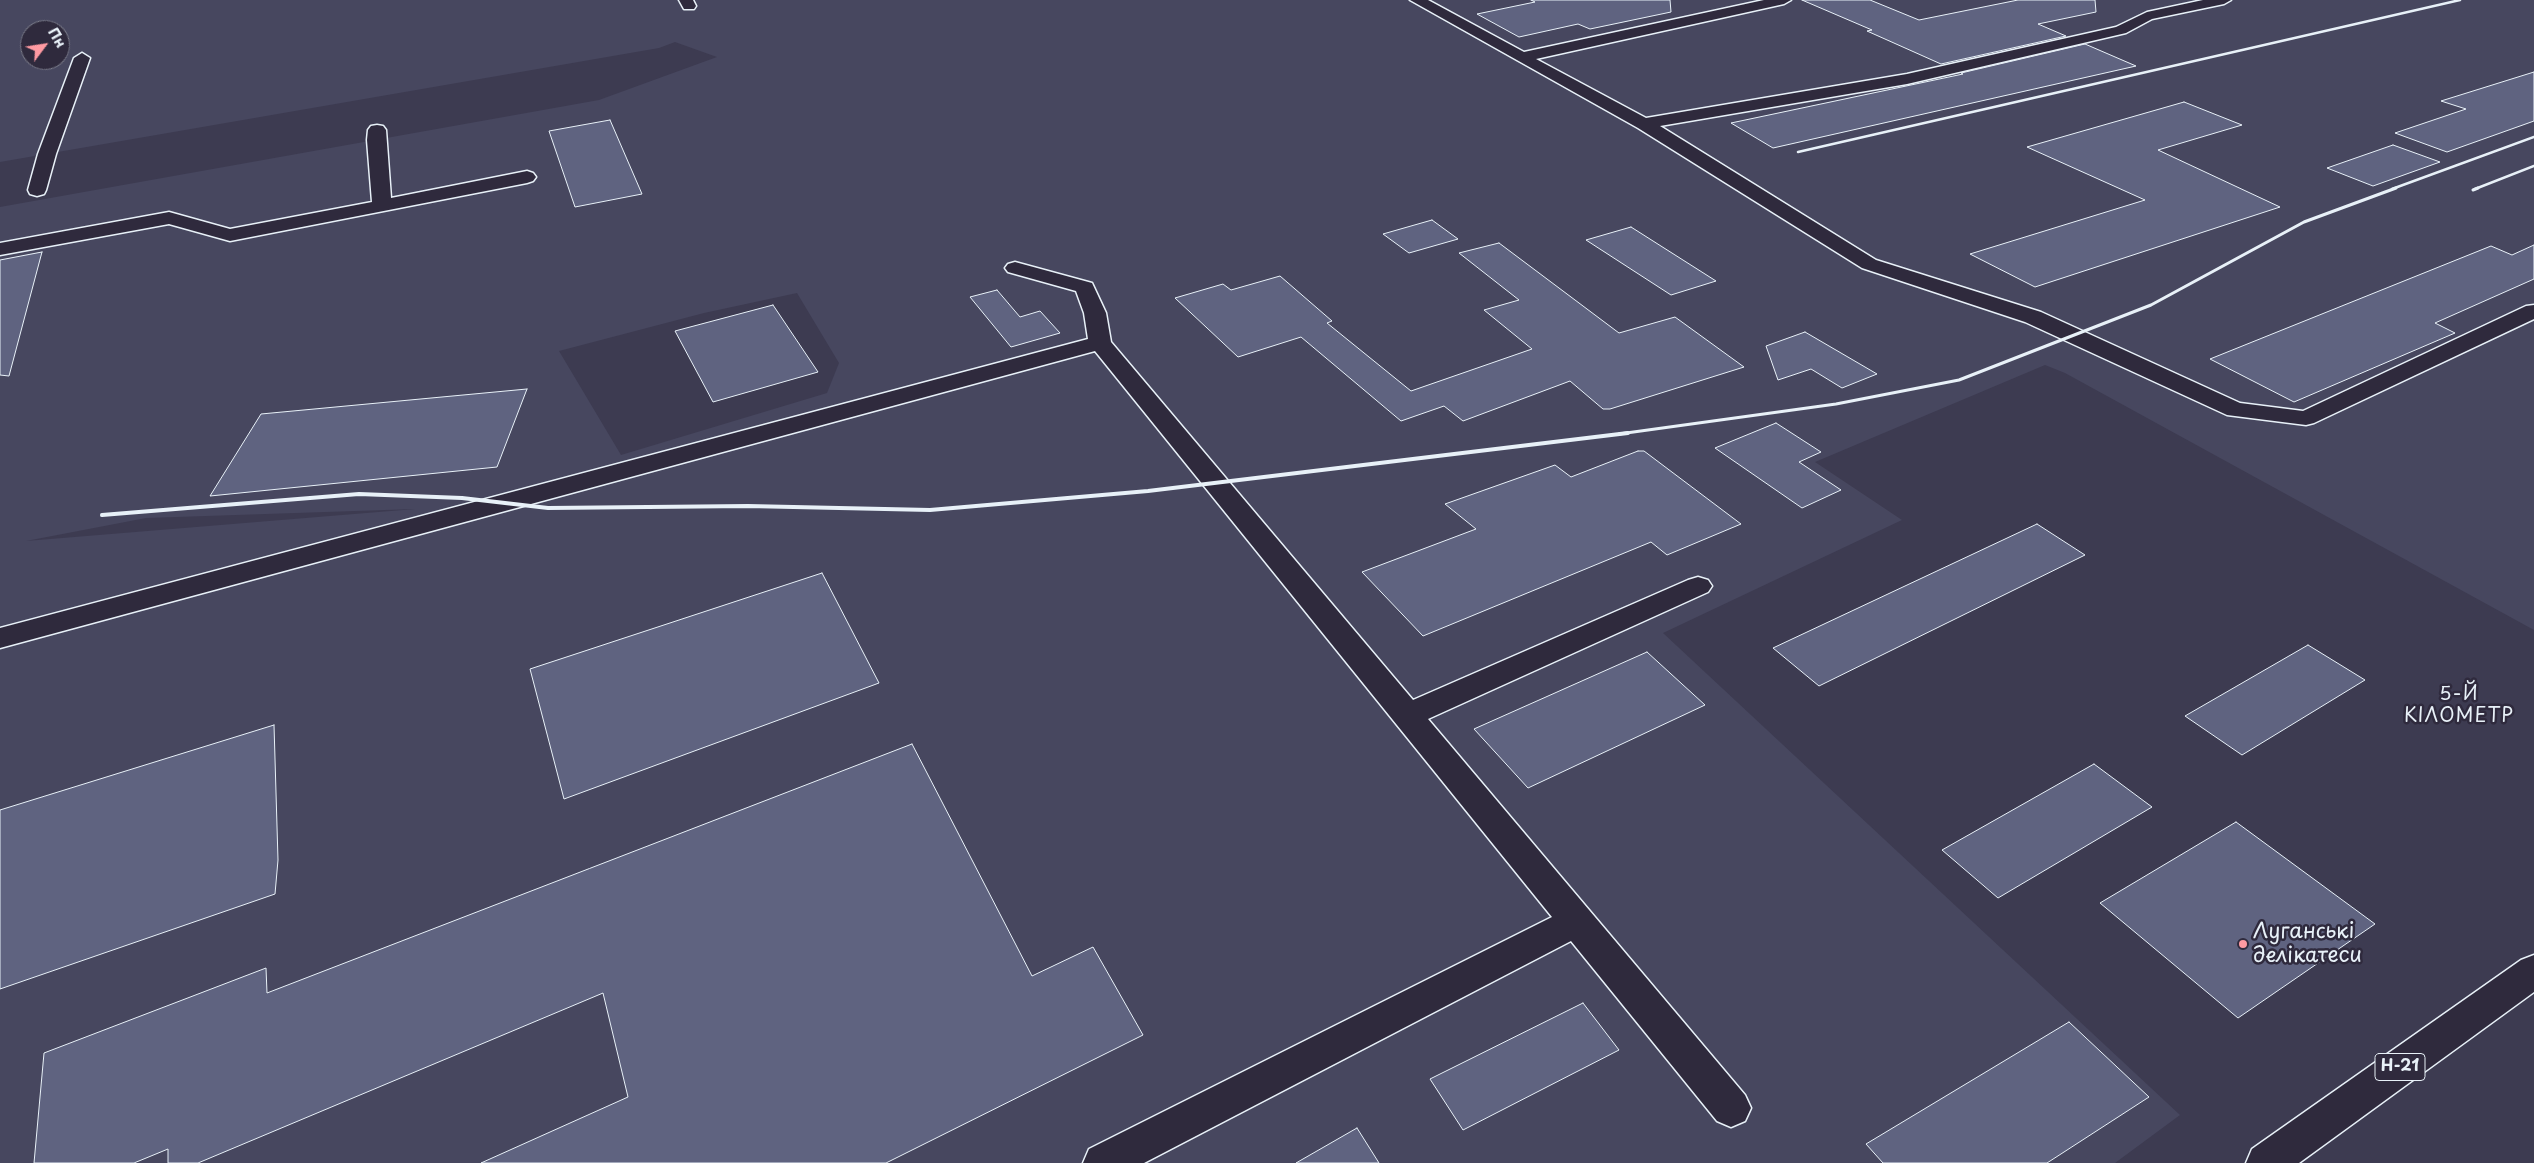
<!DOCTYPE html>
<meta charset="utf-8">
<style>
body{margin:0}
#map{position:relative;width:2534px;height:1163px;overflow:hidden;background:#3d3b51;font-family:"Playpen Sans",sans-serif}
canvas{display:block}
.north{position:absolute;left:20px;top:20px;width:50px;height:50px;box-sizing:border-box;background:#2f2a3d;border:1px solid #797a88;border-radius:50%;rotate:59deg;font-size:14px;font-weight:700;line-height:20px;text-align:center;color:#e8f1f8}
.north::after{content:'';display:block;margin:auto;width:18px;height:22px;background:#ff9aa2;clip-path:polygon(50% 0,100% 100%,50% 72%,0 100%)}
</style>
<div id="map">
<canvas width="2534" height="1163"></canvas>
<div class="north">Пн</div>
</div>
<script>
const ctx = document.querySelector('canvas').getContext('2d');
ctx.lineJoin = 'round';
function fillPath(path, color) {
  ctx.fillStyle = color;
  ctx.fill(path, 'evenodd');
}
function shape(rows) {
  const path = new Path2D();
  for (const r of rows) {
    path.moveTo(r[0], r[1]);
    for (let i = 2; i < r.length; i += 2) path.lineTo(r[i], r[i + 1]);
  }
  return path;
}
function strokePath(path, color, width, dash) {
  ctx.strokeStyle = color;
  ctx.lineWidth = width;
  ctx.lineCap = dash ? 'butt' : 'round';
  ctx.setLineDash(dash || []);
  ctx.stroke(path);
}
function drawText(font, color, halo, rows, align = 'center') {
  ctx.font = font + ' "Playpen Sans",sans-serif';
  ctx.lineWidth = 5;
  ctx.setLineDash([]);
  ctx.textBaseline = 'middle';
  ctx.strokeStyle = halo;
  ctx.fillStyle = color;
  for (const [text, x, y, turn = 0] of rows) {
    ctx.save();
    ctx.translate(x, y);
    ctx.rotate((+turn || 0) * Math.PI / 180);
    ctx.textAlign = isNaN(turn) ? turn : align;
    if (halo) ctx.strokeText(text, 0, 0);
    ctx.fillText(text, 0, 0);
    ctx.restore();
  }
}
fillPath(shape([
 [0,0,2534,0,2534,630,2065,373,2045,365,1815,462,1902,520,1663,633,2180,1115,2115,1163,0,1163,0,207,599,100,717,57,675,42,659,48,0,162],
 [30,30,60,30,60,60,30,60],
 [797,293,839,363,827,393,621,455,559,351,704,313],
 [415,509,26,541,146,518]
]), '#47475f');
const building = shape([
 [1531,0,1670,0,1671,12,1590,29,1578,24,1519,37,1477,14,1535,2,1531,0],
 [1802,0,1870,0,1919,20,2018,0,2095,0,2096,12,2038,24,2066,36,1941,64,1867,31,1872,30,1802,0],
 [2085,44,2136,66,1773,148,1731,123,1963,74,1961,73,2085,44],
 [2534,72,2534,121,2447,152,2395,133,2466,109,2441,101,2534,72],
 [2184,102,2242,125,2158,150,2280,207,2035,287,1970,254,2145,200,2027,147,2184,102],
 [610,120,642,194,575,207,549,131,610,120],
 [2393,145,2440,162,2373,186,2327,168,2393,145],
 [1432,220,1458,239,1409,253,1383,234,1432,220],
 [1631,227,1716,281,1671,295,1586,240,1631,227],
 [1499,243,1619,333,1675,317,1744,367,1610,409,1603,409,1570,381,1463,421,1444,406,1401,421,1301,337,1238,357,1175,298,1223,284,1231,290,1280,276,1332,321,1327,323,1411,391,1532,349,1484,310,1519,300,1459,253,1499,243],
 [2534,245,2534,279,2435,323,2455,333,2294,402,2210,359,2491,246,2512,255,2534,245],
 [42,252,9,376,0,375,0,260,42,252],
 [997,290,1020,317,1040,311,1060,333,1011,347,970,297,997,290],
 [773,305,818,372,713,402,675,331,773,305],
 [1805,332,1877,374,1842,388,1811,369,1778,380,1766,346,1805,332],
 [527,389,497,467,210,496,261,414,527,389],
 [1776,423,1821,452,1799,462,1841,490,1802,508,1715,448,1776,423],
 [1638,451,1644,451,1741,524,1667,555,1651,542,1423,636,1362,572,1476,529,1445,504,1555,465,1571,477,1638,451],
 [2037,524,2085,555,1819,686,1773,648,2037,524],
 [822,573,879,683,564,799,530,669,822,573],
 [2308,645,2365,680,2242,755,2185,716,2308,645],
 [1647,652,1705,705,1528,788,1474,729,1647,652],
 [274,725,278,860,275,894,0,989,0,810,274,725],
 [912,744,1032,976,1093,947,1143,1035,886,1163,481,1163,628,1097,603,993,198,1163,168,1163,168,1149,134,1163,34,1163,44,1053,266,968,267,993,912,744],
 [2094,764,2152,807,1998,898,1942,850,2094,764],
 [2236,822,2375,924,2238,1018,2100,903,2236,822],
 [1583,1003,1619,1050,1463,1130,1430,1079,1583,1003],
 [2069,1022,2149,1097,2047,1163,1883,1163,1866,1144,2069,1022],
 [1357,1128,1379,1163,1296,1163,1357,1128]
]);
fillPath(building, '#5f6380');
strokePath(building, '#e8f1f8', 1);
const minor = shape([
 [679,0,693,0,696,6,694,9,684,9,679,0],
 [1410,0,1428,0,1524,52,1764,0,1791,0,1784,4,1536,59,1646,118,1907,74,2116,27,2147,12,2203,0,2231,0,2224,4,2152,19,2126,33,1907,84,1660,126,1876,260,2041,312,2240,403,2303,411,2526,306,2534,305,2534,319,2314,423,2306,425,2227,415,2025,322,1862,268,1638,128,1410,0],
 [82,53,90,58,56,154,46,190,44,194,37,196,30,194,28,190,38,154,74,58,82,53],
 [377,125,383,126,386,130,391,198,527,171,533,173,536,177,533,181,527,183,230,241,169,224,0,255,0,243,169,212,230,229,372,202,367,140,368,130,371,126,377,125],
 [1015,262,1092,283,1106,313,1111,342,1413,700,1688,580,1698,577,1708,580,1712,586,1708,592,1428,719,1745,1095,1751,1108,1745,1121,1731,1127,1717,1121,1571,941,1144,1163,1083,1163,1089,1149,1552,917,1095,351,0,648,0,628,1088,339,1084,313,1076,291,1008,272,1005,268,1008,264,1015,262]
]);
const major = shape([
 [2534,955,2534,992,2299,1163,2246,1163,2252,1149,2521,960,2534,955]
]);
strokePath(minor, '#e8f1f8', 3);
strokePath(major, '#e8f1f8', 3);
fillPath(minor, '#2f2a3d');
fillPath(major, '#2f2a3d');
strokePath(shape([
 [1798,152,2460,0],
 [2392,189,2534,137],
 [2475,189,2534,166]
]), '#e8f1f8', 2.5);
strokePath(shape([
 [2473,190,2478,188],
 [1619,434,1836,404,1959,380,2151,305,2304,222,2396,188]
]), '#e8f1f8', 3);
strokePath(shape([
 [102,515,359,494,462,498,548,508,748,506,930,510,1148,491,1628,433]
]), '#e8f1f8', 4);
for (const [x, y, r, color] of [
 [2243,944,5,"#ff9aa2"]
]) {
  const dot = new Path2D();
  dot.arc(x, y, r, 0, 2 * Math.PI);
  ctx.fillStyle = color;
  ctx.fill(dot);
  strokePath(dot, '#2f2a3d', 2);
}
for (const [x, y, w] of [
 [2400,1067,50]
]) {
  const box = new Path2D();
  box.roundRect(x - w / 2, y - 13.5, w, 27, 4);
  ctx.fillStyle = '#2f2a3d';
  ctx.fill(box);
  strokePath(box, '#e8f1f8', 1);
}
drawText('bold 16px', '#e8f1f8', null, [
 ["Н-21",2400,1067]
]);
ctx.letterSpacing = '1px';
drawText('19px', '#e8f1f8', '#2f2a3d', [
 ["5-Й",2459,695],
 ["КІЛОМЕТР",2459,717]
]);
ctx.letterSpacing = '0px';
drawText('21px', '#e8f1f8', '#2f2a3d', [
 ["Луганські",2253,932],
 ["делікатеси",2253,956]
], 'left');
</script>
